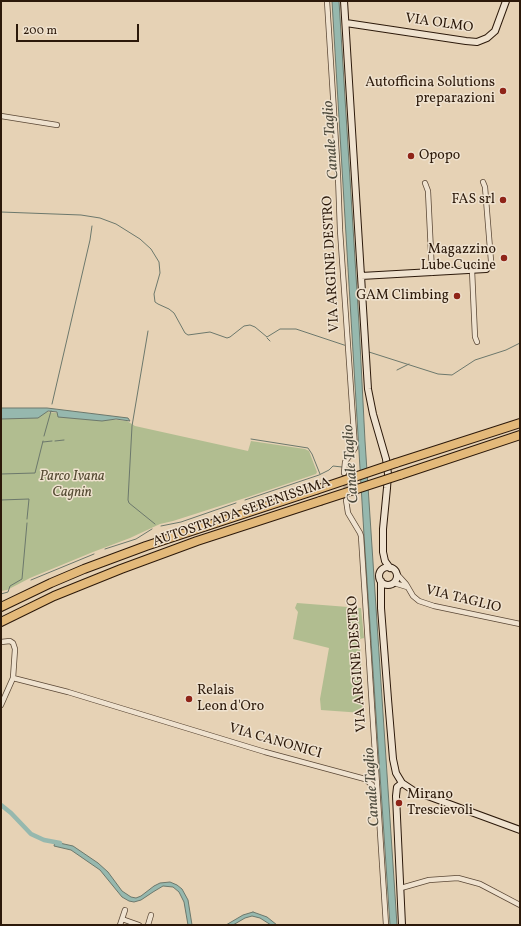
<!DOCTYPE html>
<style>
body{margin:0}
#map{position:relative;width:521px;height:926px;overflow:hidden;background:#e6d2b5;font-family:Vollkorn,serif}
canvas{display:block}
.frame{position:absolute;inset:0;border:2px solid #2c190a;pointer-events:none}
.scale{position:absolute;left:16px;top:24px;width:123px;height:18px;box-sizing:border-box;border:2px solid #2c190a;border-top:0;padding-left:5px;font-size:12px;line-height:14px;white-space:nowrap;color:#2c190a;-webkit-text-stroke:3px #efe2cf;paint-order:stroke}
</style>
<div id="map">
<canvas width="521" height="926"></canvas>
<div class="frame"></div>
<div class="scale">200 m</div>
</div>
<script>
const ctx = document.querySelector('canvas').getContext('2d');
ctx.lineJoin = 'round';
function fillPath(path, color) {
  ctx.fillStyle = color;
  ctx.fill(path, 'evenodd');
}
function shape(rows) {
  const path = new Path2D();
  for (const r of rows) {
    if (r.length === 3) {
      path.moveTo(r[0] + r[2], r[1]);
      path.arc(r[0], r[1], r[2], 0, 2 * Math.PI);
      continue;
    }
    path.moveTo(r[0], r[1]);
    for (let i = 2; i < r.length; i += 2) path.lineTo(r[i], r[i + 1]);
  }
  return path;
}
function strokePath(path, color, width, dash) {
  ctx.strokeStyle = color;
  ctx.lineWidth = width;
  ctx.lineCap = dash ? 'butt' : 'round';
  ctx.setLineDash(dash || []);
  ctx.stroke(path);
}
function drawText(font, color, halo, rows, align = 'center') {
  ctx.font = font + ' Vollkorn,serif';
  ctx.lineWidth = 3;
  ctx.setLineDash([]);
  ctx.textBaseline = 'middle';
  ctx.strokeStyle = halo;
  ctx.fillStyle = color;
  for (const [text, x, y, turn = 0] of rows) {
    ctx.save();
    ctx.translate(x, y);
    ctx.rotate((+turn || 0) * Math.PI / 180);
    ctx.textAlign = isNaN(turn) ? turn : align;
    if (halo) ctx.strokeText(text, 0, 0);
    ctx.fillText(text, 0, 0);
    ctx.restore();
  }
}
fillPath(shape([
 [1,412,48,412,127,421,135,426,248,451,251,441,305,449,309,451,317,472,316,474,245,498,173,521,160,524,130,538,93,552,30,578,7,590,1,591],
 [297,603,361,608,364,638,360,639,360,644,363,713,321,710,320,699,329,648,293,639,298,612,295,608]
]), '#b1bd90');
const water = shape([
 [332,1,339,1,359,324,365,441,397,925,390,925,364,535,332,1],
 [1,408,47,408,128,418,130,421,116,419,102,421,58,417,57,412,48,411,38,418,1,419,1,408],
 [55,842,73,846,98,863,108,872,122,891,131,897,136,898,141,896,154,886,160,883,170,882,177,885,182,889,188,900,192,925,188,925,184,902,179,892,173,887,163,886,153,892,141,900,134,902,129,901,122,897,100,870,71,850,54,846,55,842],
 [253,912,267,917,277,925,271,925,260,918,252,916,245,918,233,925,226,925,243,915,253,912]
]);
fillPath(water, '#96b8ae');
strokePath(water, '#6c786c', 1);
strokePath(shape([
 [1,212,81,215,100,218,116,224,140,239,151,249,159,262,160,273,154,294,155,302,158,304,169,309,174,313,185,333,188,335,210,332,227,338,230,337,244,326,250,325,255,327,267,337,280,329,296,329,347,346],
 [148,331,132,426,128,500,129,503,155,524],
 [267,338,270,341],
 [369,352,438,374,452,375,475,360,506,350,520,343],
 [397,370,409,364],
 [52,404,90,240,92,226],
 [44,436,51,411],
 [251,439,308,448,312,454,320,474],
 [55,441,64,440],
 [43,442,52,441],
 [1,474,35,473,43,441],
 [1,500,29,499,27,519],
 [245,500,319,475,329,470,333,466,342,467],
 [161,526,181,522,236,503],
 [105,549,136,539,152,529],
 [31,580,94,554],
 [1,594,8,592,10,586,22,579,27,523]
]), '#6c786c', 1);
strokePath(shape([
 [1,805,11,813,31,834,44,840,60,843]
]), '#96b8ae', 4.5);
strokePath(shape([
 [345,478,346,495]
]), '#c1ad93', 4.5, [4.5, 2]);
const street = shape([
 [327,1,338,176,340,230,355,448,345,462,344,473],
 [1,116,57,125],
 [483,182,485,187,491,261,489,266,486,269],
 [425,183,428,191,432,273],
 [472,270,475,337,477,342],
 [346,500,348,513,360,533,361,536,386,925],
 [397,574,406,584,413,596,419,601,434,606,520,624],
 [394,583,407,587],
 [1,642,10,641,13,643,15,649,13,678,1,705],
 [13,678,68,692,265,752,365,779,372,785,376,801],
 [401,888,429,880,458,878,480,884,520,905],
 [122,919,139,925],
 [120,925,125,910],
 [148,925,151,915]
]);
const secondary = shape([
 [344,1,368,389,373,414,386,459,388,474,387,488,383,529,383,552,385,561,390,568],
 [346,23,466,41,477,42,487,38,495,31,506,1],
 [361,276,486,269],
 [388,576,9],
 [381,581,381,608,388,699,393,759,396,773,402,783,414,791,520,830],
 [402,783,397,787,396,796,402,925]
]);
const highway = shape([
 [396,463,520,423],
 [400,475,520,435],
 [1,607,51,583,84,569,146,546,316,490],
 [1,622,54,596,121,569,197,541,320,501]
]);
strokePath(street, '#5a4735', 6);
strokePath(secondary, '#2c190a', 8);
strokePath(highway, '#2c190a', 10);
strokePath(street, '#efe2cf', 4.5);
strokePath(secondary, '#efe2cf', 6);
strokePath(highway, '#e3b97a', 8);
const highwayBridge = shape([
 [316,490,396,463],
 [320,501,400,475]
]);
strokePath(highwayBridge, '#2c190a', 10, []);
strokePath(highwayBridge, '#e3b97a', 8);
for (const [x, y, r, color] of [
 [503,91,4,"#8f2418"],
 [411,156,4,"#8f2418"],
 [503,200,4,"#8f2418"],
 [504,258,4,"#8f2418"],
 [457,296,4,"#8f2418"],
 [189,699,4,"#8f2418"],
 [399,803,4,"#8f2418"]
]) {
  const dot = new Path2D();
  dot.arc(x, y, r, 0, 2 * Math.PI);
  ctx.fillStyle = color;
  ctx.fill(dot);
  strokePath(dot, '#efe2cf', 1.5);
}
drawText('14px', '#2c190a', '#efe2cf', [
 ["VIA OLMO",439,24,8],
 ["VIA ARGINE DESTRO",332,264,-93],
 ["AUTOSTRADA SERENISSIMA",242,513,-19],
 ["VIA TAGLIO",463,600,14],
 ["VIA ARGINE DESTRO",358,664,-94],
 ["VIA CANONICI",275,742,16]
]);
drawText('14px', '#2c190a', '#efe2cf', [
 ["Autofficina Solutions",495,83],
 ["preparazioni",495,99],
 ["Opopo",419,156,"left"],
 ["FAS srl",495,200],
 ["Magazzino",496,250],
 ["Lube Cucine",496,266],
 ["GAM Climbing",449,296],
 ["Relais",197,691,"left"],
 ["Leon d'Oro",197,707,"left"],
 ["Mirano",407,795,"left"],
 ["Trescievoli",407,811,"left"]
], 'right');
drawText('italic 14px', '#544a32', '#efe2cf', [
 ["Parco Ivana",72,477],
 ["Cagnin",72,493]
]);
drawText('italic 15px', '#4c493b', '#efe2cf', [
 ["Canale Taglio",332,140,-94],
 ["Canale Taglio",352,464,-94],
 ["Canale Taglio",373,787,-94]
]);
</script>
